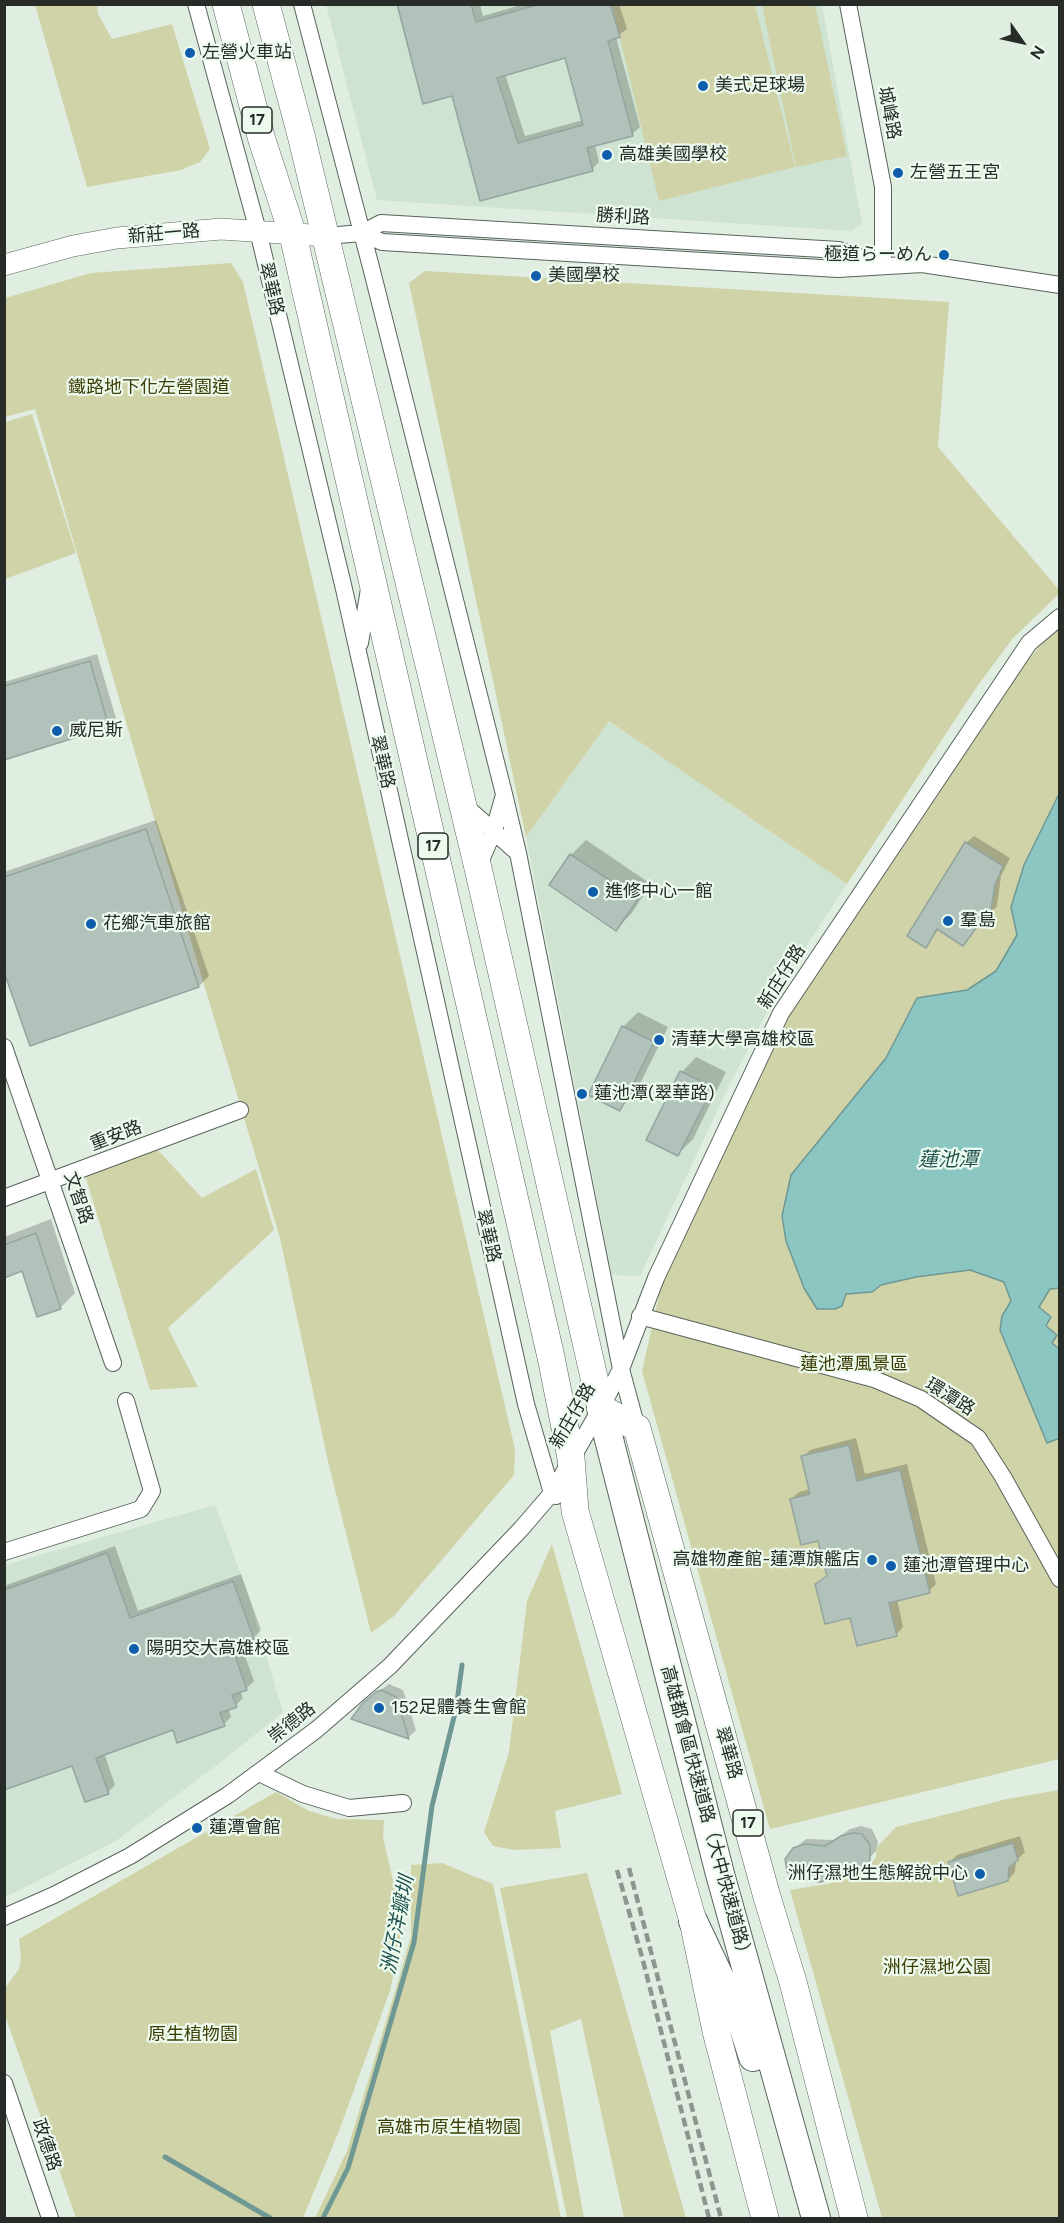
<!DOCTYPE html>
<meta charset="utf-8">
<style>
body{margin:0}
#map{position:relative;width:1064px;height:2223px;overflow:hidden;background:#e0eee2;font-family:Figtree,sans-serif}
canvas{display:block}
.frame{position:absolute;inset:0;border:6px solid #272c28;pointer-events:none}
.north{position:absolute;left:992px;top:12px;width:60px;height:60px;-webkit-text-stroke:4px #edfbef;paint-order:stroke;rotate:124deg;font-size:16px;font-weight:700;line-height:24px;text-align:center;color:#272c28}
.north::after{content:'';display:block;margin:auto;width:21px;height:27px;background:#272c28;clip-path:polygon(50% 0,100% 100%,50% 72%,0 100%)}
</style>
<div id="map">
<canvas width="1064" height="2223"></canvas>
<div class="frame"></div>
<div class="north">N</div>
</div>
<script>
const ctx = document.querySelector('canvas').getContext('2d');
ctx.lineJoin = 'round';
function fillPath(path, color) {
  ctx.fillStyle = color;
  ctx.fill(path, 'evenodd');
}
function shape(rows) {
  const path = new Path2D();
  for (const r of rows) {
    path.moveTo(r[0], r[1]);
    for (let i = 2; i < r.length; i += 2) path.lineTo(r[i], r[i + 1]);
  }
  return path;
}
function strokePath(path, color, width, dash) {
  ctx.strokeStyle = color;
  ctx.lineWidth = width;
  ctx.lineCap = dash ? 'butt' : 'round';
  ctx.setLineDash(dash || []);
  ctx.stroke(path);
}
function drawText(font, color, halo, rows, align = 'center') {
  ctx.font = font + ' Figtree,"Noto Sans TC","Noto Sans JP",sans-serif';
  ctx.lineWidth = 4.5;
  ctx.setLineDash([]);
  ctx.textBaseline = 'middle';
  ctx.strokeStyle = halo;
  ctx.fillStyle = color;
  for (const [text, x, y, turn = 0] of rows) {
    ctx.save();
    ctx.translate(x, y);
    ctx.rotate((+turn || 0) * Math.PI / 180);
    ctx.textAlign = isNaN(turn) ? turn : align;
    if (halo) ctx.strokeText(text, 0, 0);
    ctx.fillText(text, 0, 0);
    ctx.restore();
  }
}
fillPath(shape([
 [326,5,822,5,862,223,852,231,377,200],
 [609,721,847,884,780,986,725,1094,640,1276,612,1275,526,837],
 [215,1505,245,1585,283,1712,221,1762,116,1841,5,1897,5,1565]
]), '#cfe3d2');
fillPath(shape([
 [35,5,97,5,98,14,112,39,172,24,210,149,200,162,181,170,87,187],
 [612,5,755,5,795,167,659,201],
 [762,5,815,5,847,156,796,167],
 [231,263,243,282,515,1449,514,1475,394,1616,371,1633,329,1466,280,1238,149,801,35,409,5,417,5,298,91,273],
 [425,271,949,302,938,447,1059,590,1059,594,1013,638,976,688,847,884,609,721,526,837,409,283],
 [32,414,76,553,5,579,5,422],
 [1059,628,1059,1759,770,1829,642,1371,661,1287,776,1039,798,999,1013,679,1042,643],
 [157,1149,202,1198,256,1169,274,1230,168,1328,198,1387,150,1390,85,1175],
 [552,1544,622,1794,555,1811,561,1848,515,1850,493,1846,484,1832,509,1752,527,1601],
 [1059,1790,1059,2218,882,2218,790,1890,827,1884,865,1872,876,1857,877,1847,896,1827,1007,1799],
 [276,1792,309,1811,337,1819,384,1820,383,1837,400,1911,400,1942,390,1991,339,2131,303,2218,76,2218,5,2015,5,1988,19,1969,21,1958,19,1939],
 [442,1863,493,1884,561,2218,315,2218,347,2151,402,1968,411,1936,411,1865],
 [587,1873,686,2218,624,2218,581,2019,550,2031,584,2218,567,2218,500,1888]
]), '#d0d2a7');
const water = shape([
 [1059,794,1060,1288,1050,1289,1039,1307,1051,1317,1046,1326,1057,1335,1052,1343,1059,1349,1060,1438,1047,1443,1000,1330,1002,1316,1011,1301,1004,1282,970,1270,916,1277,881,1285,872,1292,846,1294,842,1306,835,1309,817,1309,804,1288,786,1241,782,1216,791,1175,886,1058,917,998,967,990,996,971,1017,935,1011,907,1024,865,1059,794]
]);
fillPath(water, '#8cc6c3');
strokePath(water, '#6e9894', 1.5);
fillPath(shape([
 [399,4,480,4,483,16,524,4,619,4,627,29,616,37,640,127,632,134,595,145,599,162,592,169,481,199,453,94],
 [566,56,583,120,525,136,505,74],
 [97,654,116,718,109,726,4,758,4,682],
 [156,820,209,976,199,986,4,967,4,872],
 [974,836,1010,858,1001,876,997,906,990,913,988,912,939,929,925,946,909,935,966,843],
 [586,840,651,884,631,914,616,929,551,885,571,855],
 [638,1012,668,1027,635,1094,620,1109,623,1027],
 [696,1057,726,1072,693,1139,678,1154,682,1072],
 [51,1219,75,1293,60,1308,23,1269,4,1277,4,1237],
 [856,1438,865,1474,907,1464,936,1584,929,1591,897,1599,903,1627,896,1635,851,1616,817,1585,828,1575,819,1539,791,1499,799,1492,810,1489,803,1457,810,1450],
 [115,1546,138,1611,241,1574,261,1630,253,1638,240,1642,254,1681,246,1689,240,1691,243,1698,236,1705,228,1708,231,1717,224,1724,174,1728,104,1753,115,1785,108,1792,73,1764,4,1788,4,1586],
 [389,1684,403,1690,416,1730,409,1737,353,1718,371,1697],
 [861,1826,872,1829,878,1842,876,1851,860,1868,786,1862,788,1854,806,1839,834,1840,850,1829],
 [1020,1836,1025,1852,1016,1861,1015,1872,1008,1880,950,1862,957,1855]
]), '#0003');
strokePath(shape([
 [165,2157,270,2218],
 [323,2218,348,2168,414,1942,432,1806,456,1709,462,1665]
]), '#6e9894', 5);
const building = shape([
 [397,4,471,4,476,22,540,4,610,4,620,37,608,41,633,136,587,148,593,171,480,201,452,96,423,104,397,4],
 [565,58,583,125,518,143,497,78,565,58],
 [90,661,109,727,4,760,4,686,90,661],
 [146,829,199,987,30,1046,4,972,4,877,146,829],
 [965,842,1003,866,995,885,990,915,987,913,963,946,937,929,926,948,907,936,965,842],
 [570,854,638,899,616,931,549,885,570,854],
 [622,1026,654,1042,620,1111,588,1095,622,1026],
 [680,1071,713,1087,678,1156,646,1140,680,1071],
 [36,1233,61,1309,37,1317,22,1271,4,1278,4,1245,36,1233],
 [849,1445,857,1481,900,1470,930,1593,889,1603,897,1636,857,1646,850,1618,825,1624,815,1584,827,1576,818,1541,801,1545,790,1499,810,1494,801,1456,849,1445],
 [107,1553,130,1618,233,1581,254,1639,232,1647,247,1690,232,1695,237,1707,220,1713,225,1726,177,1743,173,1730,96,1758,109,1794,85,1802,72,1766,4,1790,4,1590,107,1553],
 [381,1690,396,1697,409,1739,351,1719,362,1704,376,1692,381,1690],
 [853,1833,862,1834,870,1845,870,1860,861,1869,839,1878,820,1882,796,1879,787,1872,785,1859,793,1848,805,1844,825,1846,841,1836,853,1833],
 [1013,1843,1018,1860,1009,1867,1008,1881,958,1896,948,1862,1013,1843]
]);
fillPath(building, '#b1c2bb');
strokePath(building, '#94a59f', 1.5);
const minor = shape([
 [196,4,258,231,344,589,526,1404,552,1493,556,1496],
 [302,4,372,271,504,794,518,853,621,1369,637,1428],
 [848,4,883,187,883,265],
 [362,233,382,242,838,269,922,264,1060,285],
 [326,236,362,233,381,223,839,250,876,263],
 [360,643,369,589],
 [463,804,518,853],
 [478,867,494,830,504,795],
 [4,1047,113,1363],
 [4,1198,240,1110],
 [640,1316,874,1379,921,1399,978,1438,1003,1477,1060,1579],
 [4,1552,141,1509,152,1491,126,1401],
 [259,1773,303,1794,349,1808,403,1803],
 [4,1917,54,1895,130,1856,228,1795,316,1730,390,1666,521,1529,552,1493,601,1408,621,1369,656,1278,781,1013,1029,643,1060,617],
 [4,2083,50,2218]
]);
const tertiary = shape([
 [4,265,73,246,117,238,221,229,326,236]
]);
const primary = shape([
 [226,4,262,140,293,235,305,288,551,1357,571,1458,575,1511,693,1921,716,2031,765,2218],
 [266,4,301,135,478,868,601,1408,637,1428,767,1897,793,1982,854,2218]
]);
const trunk = shape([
 [601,1408,720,1874,816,2218],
 [693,1921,744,2029,753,2057]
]);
strokePath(minor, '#58645a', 18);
strokePath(tertiary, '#58645a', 22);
strokePath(primary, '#58645a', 28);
strokePath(trunk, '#58645a', 30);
strokePath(minor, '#fff', 16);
strokePath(tertiary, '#fff', 21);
strokePath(primary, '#fff', 27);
strokePath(trunk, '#fff', 28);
strokePath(shape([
 [629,1868,721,2218],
 [617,1870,642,1957,709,2218]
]), '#8c968e', 4.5, [9, 4.5]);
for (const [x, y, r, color] of [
 [190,53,6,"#0f5ead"],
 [703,86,6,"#0f5ead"],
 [607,155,6,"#0f5ead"],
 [898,173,6,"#0f5ead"],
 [944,255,6,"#0f5ead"],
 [536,276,6,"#0f5ead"],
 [57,731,6,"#0f5ead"],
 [593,892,6,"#0f5ead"],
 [948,921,6,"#0f5ead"],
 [91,924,6,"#0f5ead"],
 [659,1040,6,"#0f5ead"],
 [582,1094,6,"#0f5ead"],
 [872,1560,6,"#0f5ead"],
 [891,1566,6,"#0f5ead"],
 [134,1649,6,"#0f5ead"],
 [379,1708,6,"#0f5ead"],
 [197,1828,6,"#0f5ead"],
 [980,1874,6,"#0f5ead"]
]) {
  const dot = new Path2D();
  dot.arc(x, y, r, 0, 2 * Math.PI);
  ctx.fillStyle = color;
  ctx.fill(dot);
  strokePath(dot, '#edfbef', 2);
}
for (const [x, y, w] of [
 [257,120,30],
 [433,846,30],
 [748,1823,30]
]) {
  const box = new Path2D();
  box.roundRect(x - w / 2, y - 13, w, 26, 4.5);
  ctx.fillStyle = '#edfbef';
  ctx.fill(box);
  strokePath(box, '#272c28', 1.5);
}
drawText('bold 16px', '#272c28', null, [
 ["17",257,120],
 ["17",433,846],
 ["17",748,1823]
]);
drawText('18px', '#272c28', '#edfbef', [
 ["左營火車站",202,53],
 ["美式足球場",715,86],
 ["高雄美國學校",619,155],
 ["左營五王宮",910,173],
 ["極道らーめん",932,255,"right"],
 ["美國學校",548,276],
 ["威尼斯",69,731],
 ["進修中心一館",605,892],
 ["羣島",960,921],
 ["花鄉汽車旅館",103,924],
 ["清華大學高雄校區",671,1040],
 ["蓮池潭(翠華路)",594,1094],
 ["高雄物產館-蓮潭旗艦店",860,1560,"right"],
 ["蓮池潭管理中心",903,1566],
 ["陽明交大高雄校區",146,1649],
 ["152足體養生會館",391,1708],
 ["蓮潭會館",209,1828],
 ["洲仔濕地生態解說中心",968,1874,"right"]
], 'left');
drawText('18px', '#272c28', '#edfbef', [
 ["城峰路",889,113,79],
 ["勝利路",623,217,3],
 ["新莊一路",164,234,-5],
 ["翠華路",271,289,77],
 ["翠華路",382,762,77],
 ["新庄仔路",782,977,-58],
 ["重安路",116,1136,-21],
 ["文智路",78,1198,71],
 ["翠華路",488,1236,77],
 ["環潭路",950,1397,32],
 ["新庄仔路",573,1416,-60],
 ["崇德路",292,1723,-38],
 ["翠華路",728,1753,74],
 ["高雄都會區快速道路（大中快速道路）",706,1814,75],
 ["政德路",46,2145,71]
]);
drawText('18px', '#3e3d05', '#edfbef', [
 ["鐵路地下化左營園道",149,388],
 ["蓮池潭風景區",854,1365],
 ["洲仔濕地公園",937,1968],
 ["原生植物園",193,2035],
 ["高雄市原生植物園",449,2128]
]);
drawText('italic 20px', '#1f5250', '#edfbef', [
 ["蓮池潭",948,1160],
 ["洲仔洋瓣圳",398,1925,-79]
]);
</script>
